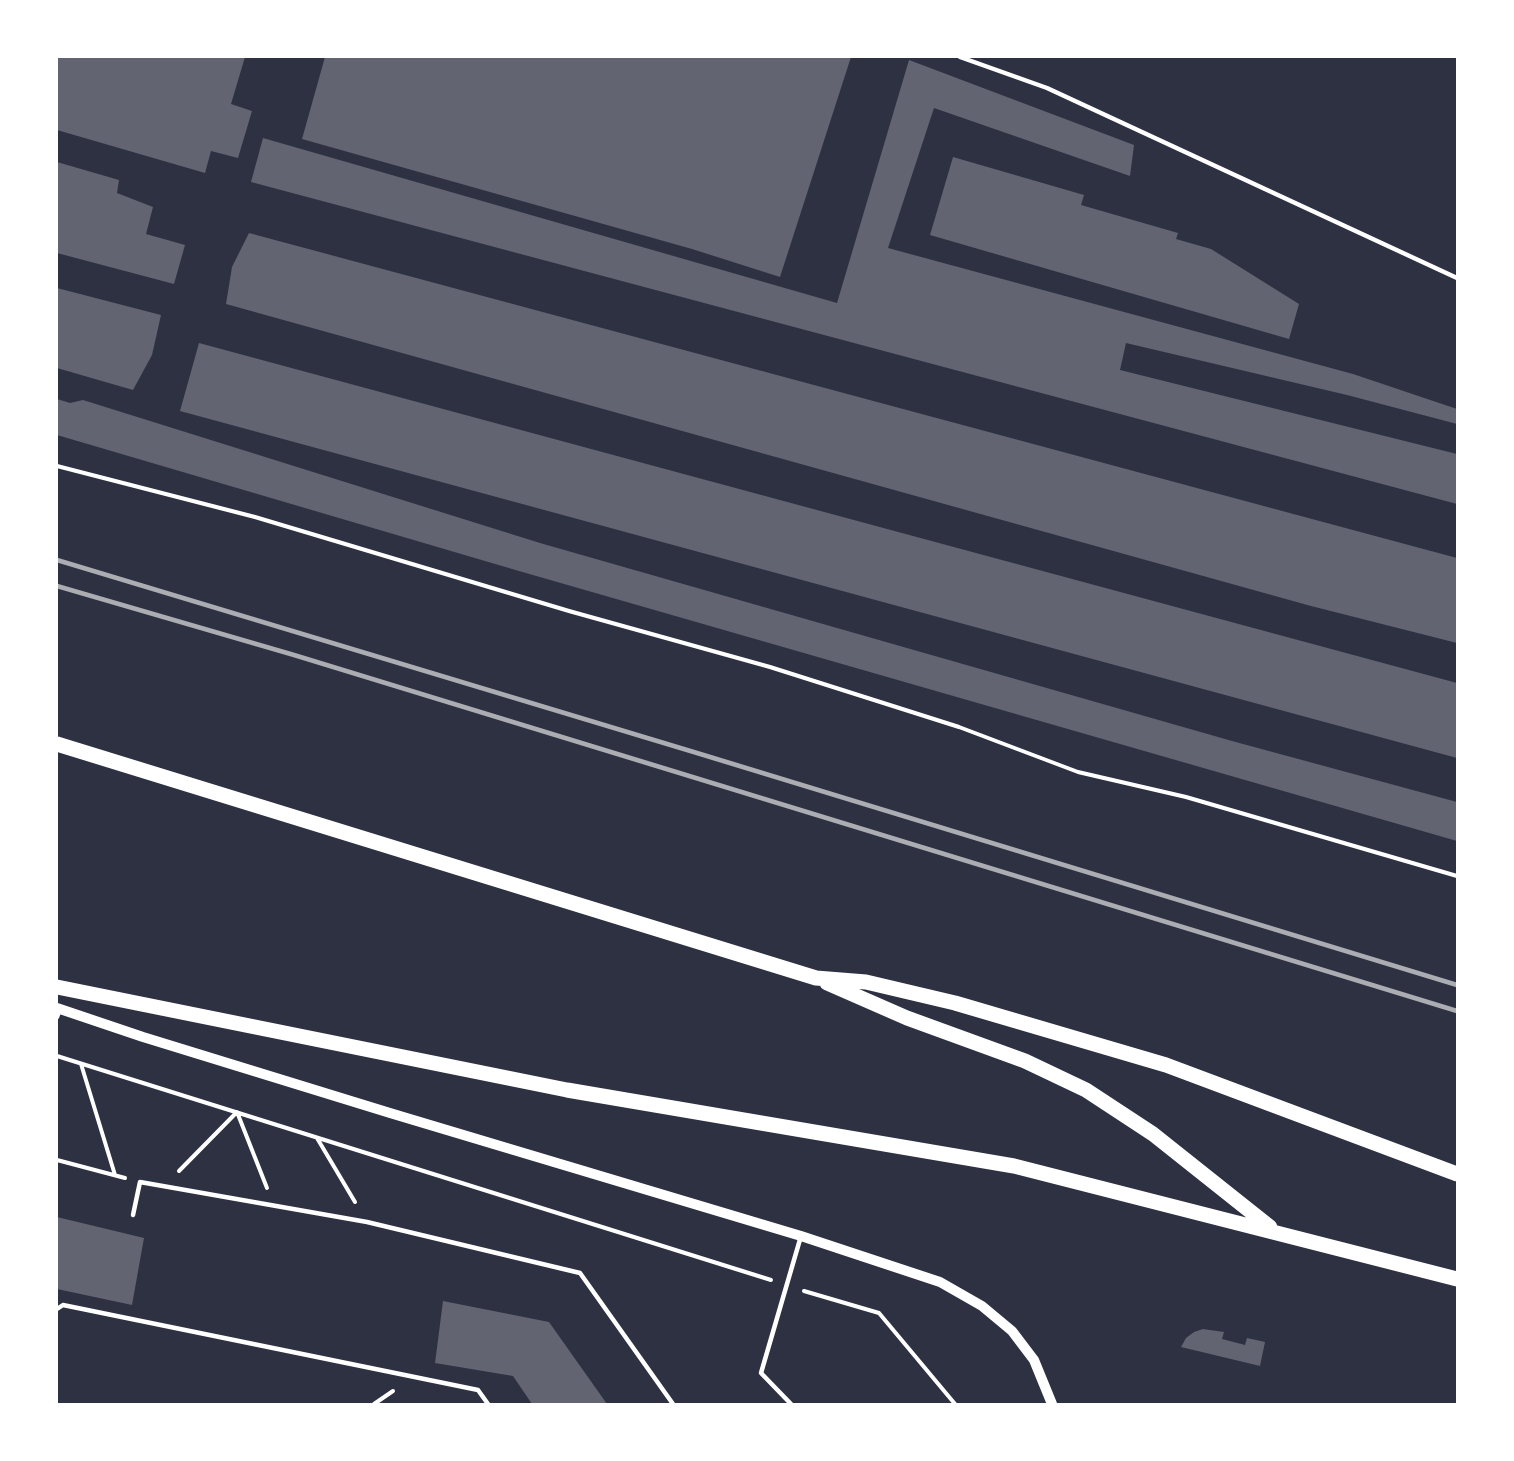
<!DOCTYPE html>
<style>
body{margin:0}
#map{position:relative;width:1514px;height:1461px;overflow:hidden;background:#2d3142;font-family:"PT Sans",sans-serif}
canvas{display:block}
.frame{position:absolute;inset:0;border:58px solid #fff;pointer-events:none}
</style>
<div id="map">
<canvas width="1514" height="1461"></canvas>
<div class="frame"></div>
</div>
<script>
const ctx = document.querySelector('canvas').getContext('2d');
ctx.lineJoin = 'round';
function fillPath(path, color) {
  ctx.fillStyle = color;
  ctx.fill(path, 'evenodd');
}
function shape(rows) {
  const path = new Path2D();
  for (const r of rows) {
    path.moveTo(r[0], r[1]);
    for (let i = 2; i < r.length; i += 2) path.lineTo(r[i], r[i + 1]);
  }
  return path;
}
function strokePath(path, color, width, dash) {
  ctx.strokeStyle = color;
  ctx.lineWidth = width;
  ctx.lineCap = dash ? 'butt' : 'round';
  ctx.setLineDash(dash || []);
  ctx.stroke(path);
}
fillPath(shape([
 [57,57,245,57,231,104,252,111,238,158,211,151,205,173,57,130],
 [325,57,851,57,780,277,692,249,302,139],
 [909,60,1134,145,1130,176,934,108,888,248,1353,374,1457,409,1457,424,1347,395,1126,343,1120,370,1457,454,1457,504,251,182,263,138,837,303],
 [953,157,1084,195,1081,205,1178,233,1176,239,1211,249,1299,304,1289,339,930,235],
 [57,162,119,180,117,193,153,207,146,234,185,245,174,284,57,253],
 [249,233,1457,558,1457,643,1311,606,226,304,232,267],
 [57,288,161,315,152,355,133,390,57,368],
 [199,343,1457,683,1457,758,180,411],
 [57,399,70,403,83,400,540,543,1232,741,1457,802,1457,841,519,571,57,435],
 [57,1217,144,1238,132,1305,57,1289],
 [443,1301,549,1322,607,1404,532,1404,513,1376,435,1363],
 [1203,1329,1224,1332,1222,1339,1245,1345,1247,1338,1265,1342,1260,1366,1181,1347,1186,1338,1194,1332]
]), '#626471');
strokePath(shape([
 [57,466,255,517,569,611,770,667,959,727,1078,772,1186,797,1457,876],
 [57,1056,771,1280],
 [81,1064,115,1175],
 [317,1138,355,1202],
 [57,1160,125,1178],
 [179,1171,237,1112,267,1188],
 [804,1291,879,1313,955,1404],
 [374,1404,393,1391]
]), '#fff', 4);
strokePath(shape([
 [960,57,1047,88,1457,278],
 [57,1017,60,1009],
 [133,1215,140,1182,367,1222,580,1273,673,1404],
 [57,1309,63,1305,478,1390,488,1404],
 [791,1404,761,1373,801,1236]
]), '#fff', 4.5);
strokePath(shape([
 [57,1008,143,1037,390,1113,801,1236,940,1282,982,1306,1012,1331,1034,1360,1052,1404]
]), '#fff', 10);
strokePath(shape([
 [57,744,816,978,866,982,955,1003,1166,1065,1457,1174],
 [827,983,907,1018,1025,1061,1086,1090,1153,1134,1270,1227],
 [57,987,567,1090,1014,1166,1457,1279]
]), '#fff', 15);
strokePath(shape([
 [57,560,697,753,1457,985],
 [57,586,294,655,1457,1011]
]), '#abadb3', 4.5);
</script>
